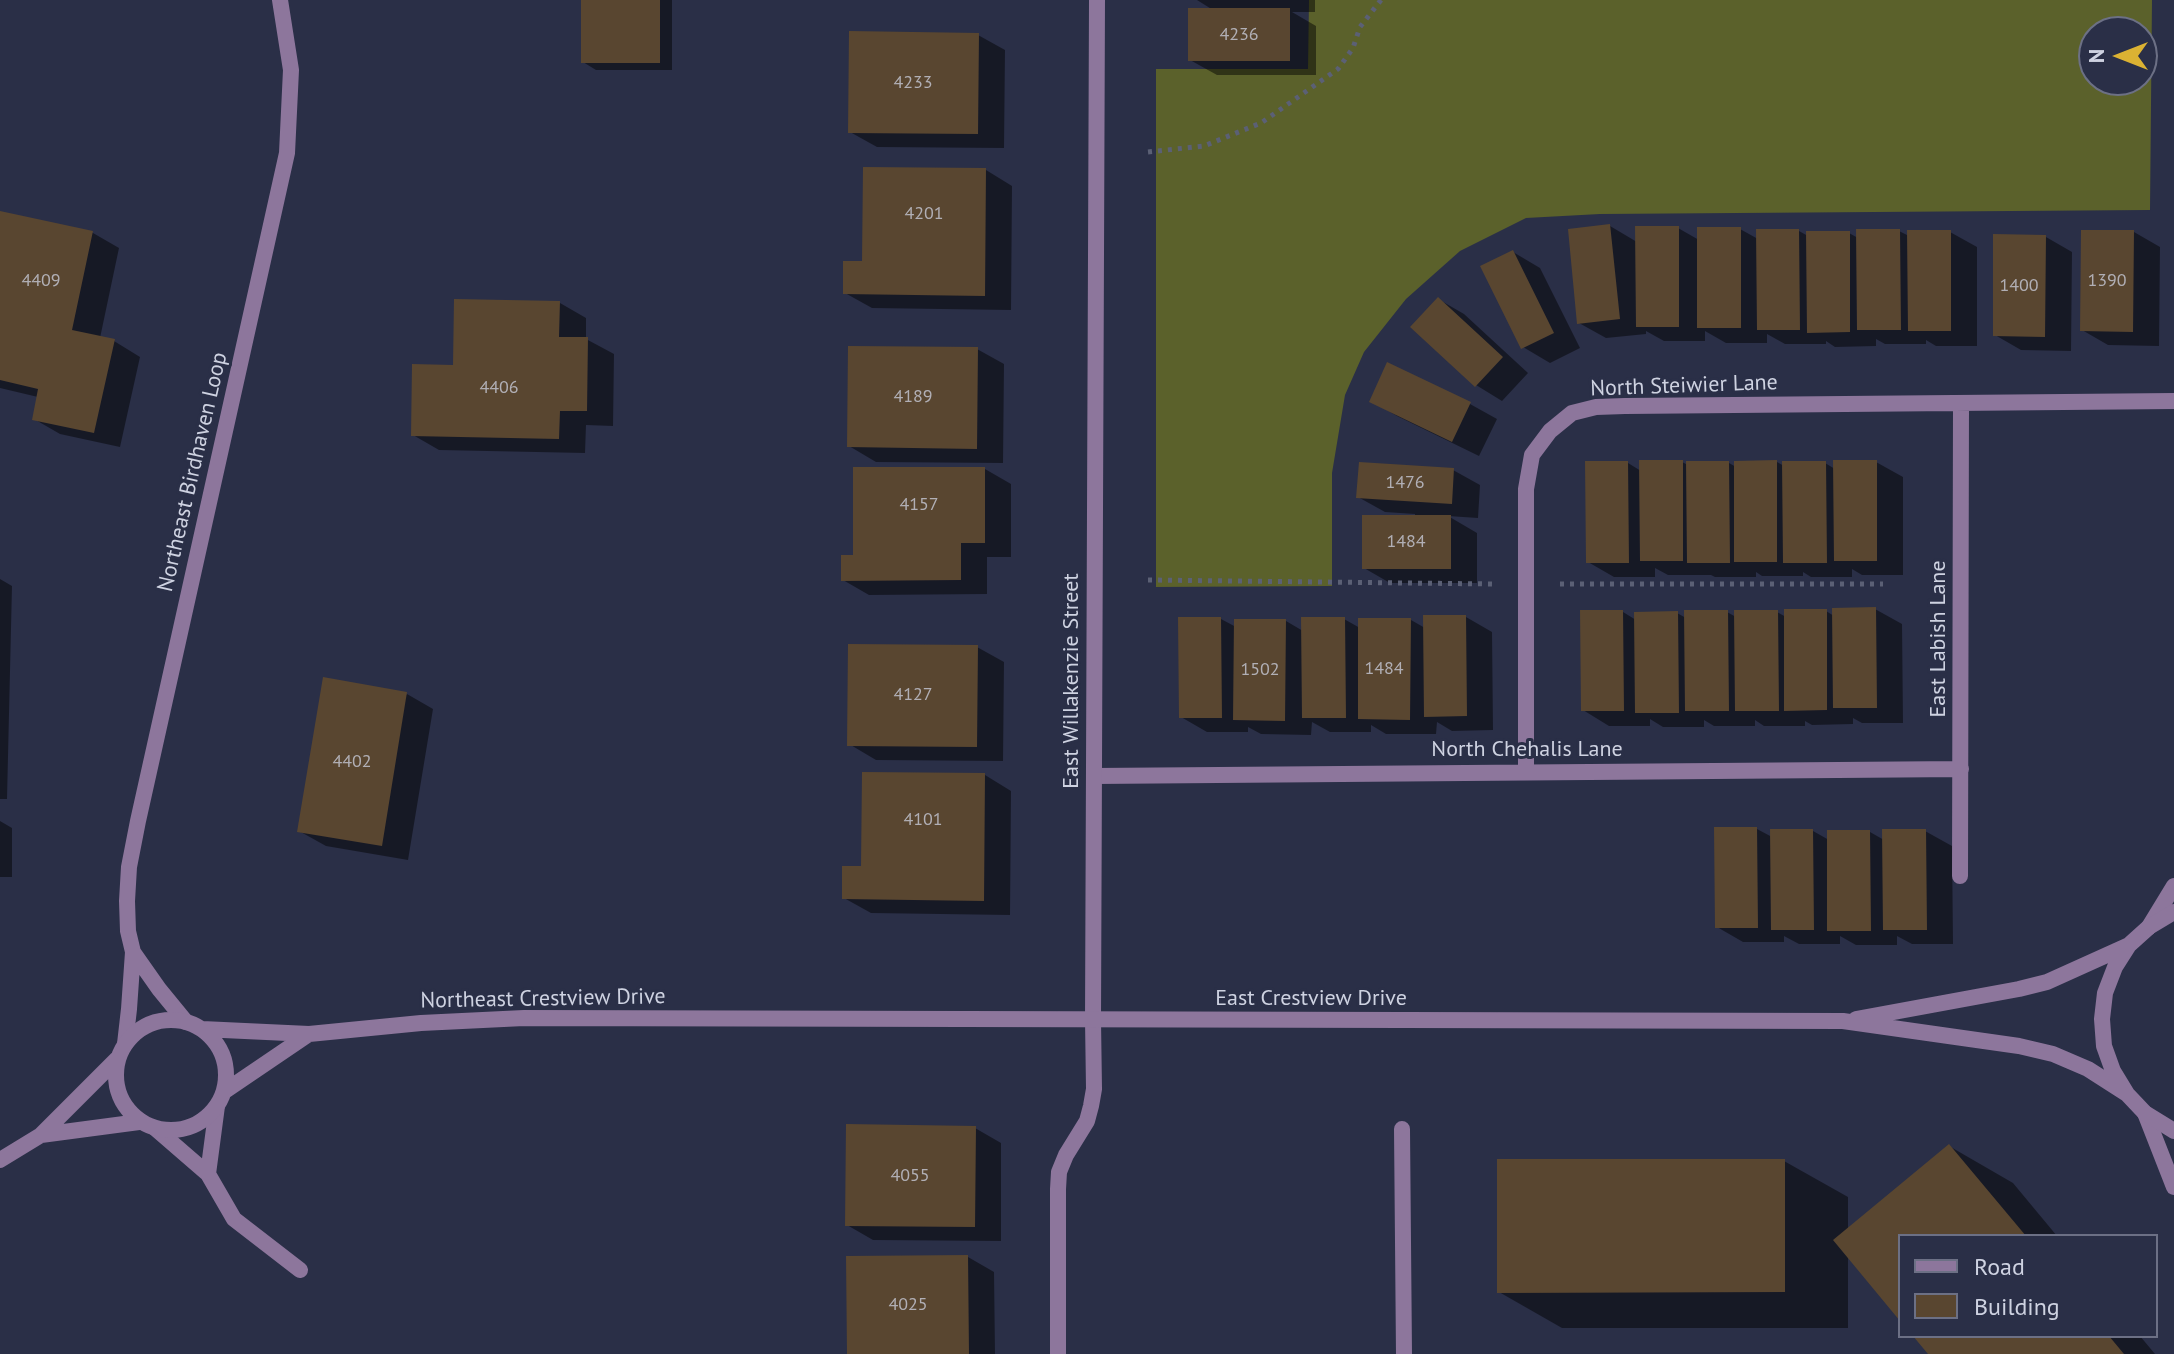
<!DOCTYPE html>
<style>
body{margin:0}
#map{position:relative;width:2174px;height:1354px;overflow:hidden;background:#2a2f47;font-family:"PT Sans",sans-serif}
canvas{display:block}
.legend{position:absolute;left:1898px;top:1234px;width:260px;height:104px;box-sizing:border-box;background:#2a2f47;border:2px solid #6c7085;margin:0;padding:10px 14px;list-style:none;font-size:24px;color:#ced2e1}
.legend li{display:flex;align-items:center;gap:16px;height:40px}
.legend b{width:40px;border:2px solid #6c7085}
.north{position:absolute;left:2078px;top:16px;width:80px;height:80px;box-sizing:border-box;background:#2a2f47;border:2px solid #6c7085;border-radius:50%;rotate:270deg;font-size:22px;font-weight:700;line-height:32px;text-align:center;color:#ced2e1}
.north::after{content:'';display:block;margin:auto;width:28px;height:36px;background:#dbb233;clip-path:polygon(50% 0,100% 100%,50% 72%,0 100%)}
</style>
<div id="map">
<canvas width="2174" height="1354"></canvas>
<ul class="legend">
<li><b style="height:10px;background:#8d769c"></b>Road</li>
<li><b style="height:22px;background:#594630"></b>Building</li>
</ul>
<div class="north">N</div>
</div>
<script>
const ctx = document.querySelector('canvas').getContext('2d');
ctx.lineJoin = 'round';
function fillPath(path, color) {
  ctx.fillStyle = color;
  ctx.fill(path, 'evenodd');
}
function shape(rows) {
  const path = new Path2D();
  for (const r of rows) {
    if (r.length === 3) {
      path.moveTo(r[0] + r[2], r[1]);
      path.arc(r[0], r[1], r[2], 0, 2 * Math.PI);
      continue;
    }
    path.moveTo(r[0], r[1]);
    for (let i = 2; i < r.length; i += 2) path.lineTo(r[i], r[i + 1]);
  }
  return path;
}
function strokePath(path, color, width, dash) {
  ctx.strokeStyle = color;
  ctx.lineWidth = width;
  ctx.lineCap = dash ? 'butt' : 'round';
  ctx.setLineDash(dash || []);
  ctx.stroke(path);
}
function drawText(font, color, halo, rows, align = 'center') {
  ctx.font = font + ' "PT Sans",sans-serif';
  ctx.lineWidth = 6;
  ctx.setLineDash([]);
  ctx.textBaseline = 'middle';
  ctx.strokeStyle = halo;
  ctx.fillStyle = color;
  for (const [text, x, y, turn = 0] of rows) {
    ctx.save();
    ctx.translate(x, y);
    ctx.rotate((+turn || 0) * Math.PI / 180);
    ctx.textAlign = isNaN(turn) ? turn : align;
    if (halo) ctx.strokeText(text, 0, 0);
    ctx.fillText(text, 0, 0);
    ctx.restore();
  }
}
fillPath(shape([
 [1309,0,2152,0,2150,210,1600,214,1526,218,1460,251,1406,299,1364,352,1345,395,1332,473,1332,586,1156,587,1156,69,1308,69],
 [2094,32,2142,32,2142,80,2094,80]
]), '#5b612b');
fillPath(shape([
 [583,0,672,0,672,70,596,70,583,62],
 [1197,0,1315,0,1315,12,1292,12,1316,26,1316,75,1217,75,1190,60,1213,10],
 [978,35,1005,50,1004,148,877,147,850,132],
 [986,170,1012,186,1011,310,872,308,845,293,864,263],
 [0,213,93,233,119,248,100,338,114,341,140,357,120,447,60,434,34,419,38,397,0,388],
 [1610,226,1637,242,1678,228,1699,240,1740,229,1758,239,1799,231,1808,236,1849,233,1858,238,1899,231,1909,236,1950,232,1977,247,1977,346,1936,346,1926,340,1926,344,1885,344,1876,339,1876,346,1835,347,1826,341,1826,344,1785,344,1767,334,1767,343,1726,343,1705,331,1705,341,1664,341,1646,331,1646,334,1606,338,1579,323],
 [2134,232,2160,247,2159,346,2108,345,2082,330],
 [2046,237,2072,252,2071,351,2021,350,1995,335],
 [1513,252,1540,268,1580,348,1550,363,1523,347],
 [1438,299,1464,314,1528,373,1502,401,1476,385],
 [560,303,586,318,586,339,614,354,613,426,586,425,585,453,439,450,413,435,455,367],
 [977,349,1004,364,1003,463,876,462,849,446],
 [1388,365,1470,404,1497,419,1479,456,1397,416,1371,401],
 [1682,462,1688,465,1729,463,1736,467,1777,462,1784,466,1825,463,1835,469,1876,462,1903,477,1903,575,1862,575,1852,569,1852,577,1811,577,1803,572,1803,576,1762,576,1756,572,1756,577,1715,577,1711,575,1668,575,1655,568,1655,577,1614,577,1588,562,1628,463,1641,471],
 [985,469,1011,484,1011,557,987,557,987,594,869,595,843,580,855,557],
 [1453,470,1480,485,1478,518,1448,516,1477,533,1477,583,1390,583,1364,568,1415,517,1415,514,1385,512,1358,497],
 [0,579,12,586,7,799,0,799],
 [1875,609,1902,624,1903,723,1862,723,1853,718,1853,724,1812,725,1805,721,1805,726,1764,726,1755,720,1755,726,1714,726,1704,720,1704,727,1663,727,1650,719,1650,726,1609,726,1583,710,1623,612,1636,620,1677,613,1686,618,1727,612,1736,617,1777,612,1786,617,1826,611,1834,616],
 [1466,617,1492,632,1493,730,1452,731,1437,722,1436,734,1386,734,1371,725,1371,732,1330,732,1312,722,1311,735,1261,734,1248,727,1248,732,1207,732,1181,717,1221,619,1236,627,1286,621,1303,631,1344,619,1360,628,1411,620,1425,628],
 [977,647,1004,662,1003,761,876,760,849,744],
 [407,694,433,709,408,860,326,846,299,831],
 [985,775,1011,791,1010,915,871,913,844,898,863,868],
 [0,821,12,828,12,877,0,877],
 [1757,829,1772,837,1813,831,1829,840,1870,832,1884,840,1925,831,1952,846,1953,944,1912,944,1897,936,1897,945,1856,945,1840,936,1840,944,1799,944,1784,936,1784,942,1743,942,1717,927],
 [975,1128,1001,1143,1001,1241,873,1240,847,1225],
 [1949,1146,2013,1183,2057,1236,1900,1236,1900,1318,1848,1254,1848,1328,1562,1328,1499,1292,1784,1161,1848,1197,1848,1230],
 [968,1257,994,1272,995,1354,849,1354],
 [1915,1336,2140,1336,2155,1354,1930,1354]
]), '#0007');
fillPath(shape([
 [581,0,660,0,660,63,581,63],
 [1188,8,1290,8,1290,61,1188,61],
 [849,31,979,33,978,134,848,133],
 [863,167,986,168,985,296,843,294,843,261,862,261],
 [0,211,93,231,72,330,115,339,94,433,32,420,38,389,0,380],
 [1610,224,1620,319,1577,324,1568,229],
 [1635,226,1679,226,1679,327,1636,327],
 [1697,227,1741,227,1741,328,1697,328],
 [1756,229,1799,229,1800,330,1757,330],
 [1856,229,1900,229,1901,330,1857,330],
 [1907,230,1951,230,1951,331,1908,331],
 [2081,230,2134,230,2133,332,2080,331],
 [1806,231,1850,231,1850,332,1807,333],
 [1993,234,2046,235,2045,337,1993,336],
 [1513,250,1554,333,1521,349,1480,266],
 [1438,297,1503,357,1475,387,1410,327],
 [454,299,560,301,559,337,588,337,587,411,560,411,559,439,411,436,412,364,453,365],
 [848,346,978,347,977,449,847,447],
 [1387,362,1471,402,1452,442,1369,402],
 [1639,460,1683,460,1683,561,1640,561],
 [1777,460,1777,562,1734,562,1734,461],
 [1833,460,1877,460,1877,561,1834,561],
 [1585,461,1628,461,1629,563,1586,563],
 [1686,461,1729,461,1730,563,1687,563],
 [1782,461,1826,461,1827,563,1783,563],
 [1359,462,1454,468,1452,504,1356,498],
 [853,467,985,467,985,543,961,543,961,580,841,581,841,555,853,555],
 [1362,515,1451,515,1451,569,1362,569],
 [1876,607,1877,708,1833,708,1832,608],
 [1784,609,1827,609,1827,710,1784,711],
 [1580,610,1623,610,1624,711,1581,711],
 [1684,610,1728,610,1729,711,1685,711],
 [1734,610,1778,610,1779,711,1735,711],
 [1678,611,1679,713,1635,713,1634,612],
 [1423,615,1466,615,1467,716,1424,717],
 [1178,617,1221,617,1222,718,1179,718],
 [1301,617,1345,617,1346,718,1302,718],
 [1358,618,1411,618,1410,720,1358,719],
 [1234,619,1286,619,1285,721,1233,720],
 [848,644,978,645,977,747,847,746],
 [323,677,407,692,382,846,297,832],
 [862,772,985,773,984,901,842,899,842,866,861,866],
 [1714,827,1757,827,1758,928,1715,928],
 [1770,829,1813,829,1814,930,1771,930],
 [1882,829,1926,829,1927,930,1883,930],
 [1827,830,1870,830,1871,931,1827,931],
 [846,1124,976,1126,975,1227,845,1226],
 [1949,1144,2026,1236,1900,1236,1900,1321,1833,1240],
 [1497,1159,1785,1159,1785,1292,1497,1293],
 [968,1255,969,1354,847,1354,846,1256],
 [1913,1336,2109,1336,2124,1354,1928,1354]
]), '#594630');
strokePath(shape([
 [1148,152,1204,146,1261,123,1338,69,1353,48,1360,27,1381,0],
 [1148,580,1493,584],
 [1560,584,1883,584]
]), '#5b6075', 5, [4, 6]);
strokePath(shape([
 [1526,772,1526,489,1532,455,1550,431,1572,413,1596,407,1625,406,2174,401],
 [1094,776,1961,769],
 [1960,876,1961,403],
 [1402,1129,1404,1354],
 [1058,1354,1058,1189,1059,1172,1066,1155,1087,1121,1091,1106,1094,1089,1093,1020]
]), '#8d769c', 16);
strokePath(shape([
 [2149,927,2174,886],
 [133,952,159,989,186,1022],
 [1093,1020,1097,0],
 [125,1044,129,1009,133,952,128,931,127,901,129,867,138,821,287,153,291,70,280,0],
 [2145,1113,2174,1187],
 [156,1129,208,1174,234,1219,300,1270],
 [208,1174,217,1106]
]), '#8d769c', 16);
strokePath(shape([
 [2174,912,2149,927,2129,945,2115,967,2105,993,2102,1019,2104,1046,2113,1071,2127,1094,2145,1113,2174,1131],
 [1856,1019,2019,989,2047,982,2129,945],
 [171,1075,55],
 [202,1029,309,1034,421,1023,524,1018,1843,1021,2019,1046,2053,1054,2088,1069,2127,1094],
 [225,1091,309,1034],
 [41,1135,139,1122],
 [0,1160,41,1135,117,1059]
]), '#8d769c', 16);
drawText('18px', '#b1afb5', null, [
 ["4236",1239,35],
 ["4233",913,83],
 ["4201",924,214],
 ["4409",41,281],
 ["1390",2107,281],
 ["1400",2019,286],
 ["4406",499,388],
 ["4189",913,397],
 ["1476",1405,483],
 ["4157",919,505],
 ["1484",1406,542],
 ["1484",1384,669],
 ["1502",1260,670],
 ["4127",913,695],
 ["4402",352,762],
 ["4101",923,820],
 ["4055",910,1176],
 ["4025",908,1305]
]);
drawText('22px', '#ced2e1', '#2a2f47', [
 ["North Steiwier Lane",1684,386,-2],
 ["Northeast Birdhaven Loop",193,472,-77],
 ["East Labish Lane",1939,639,-90],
 ["East Willakenzie Street",1072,681,-90],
 ["North Chehalis Lane",1527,750],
 ["Northeast Crestview Drive",543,999,-1],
 ["East Crestview Drive",1311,999]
]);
</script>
